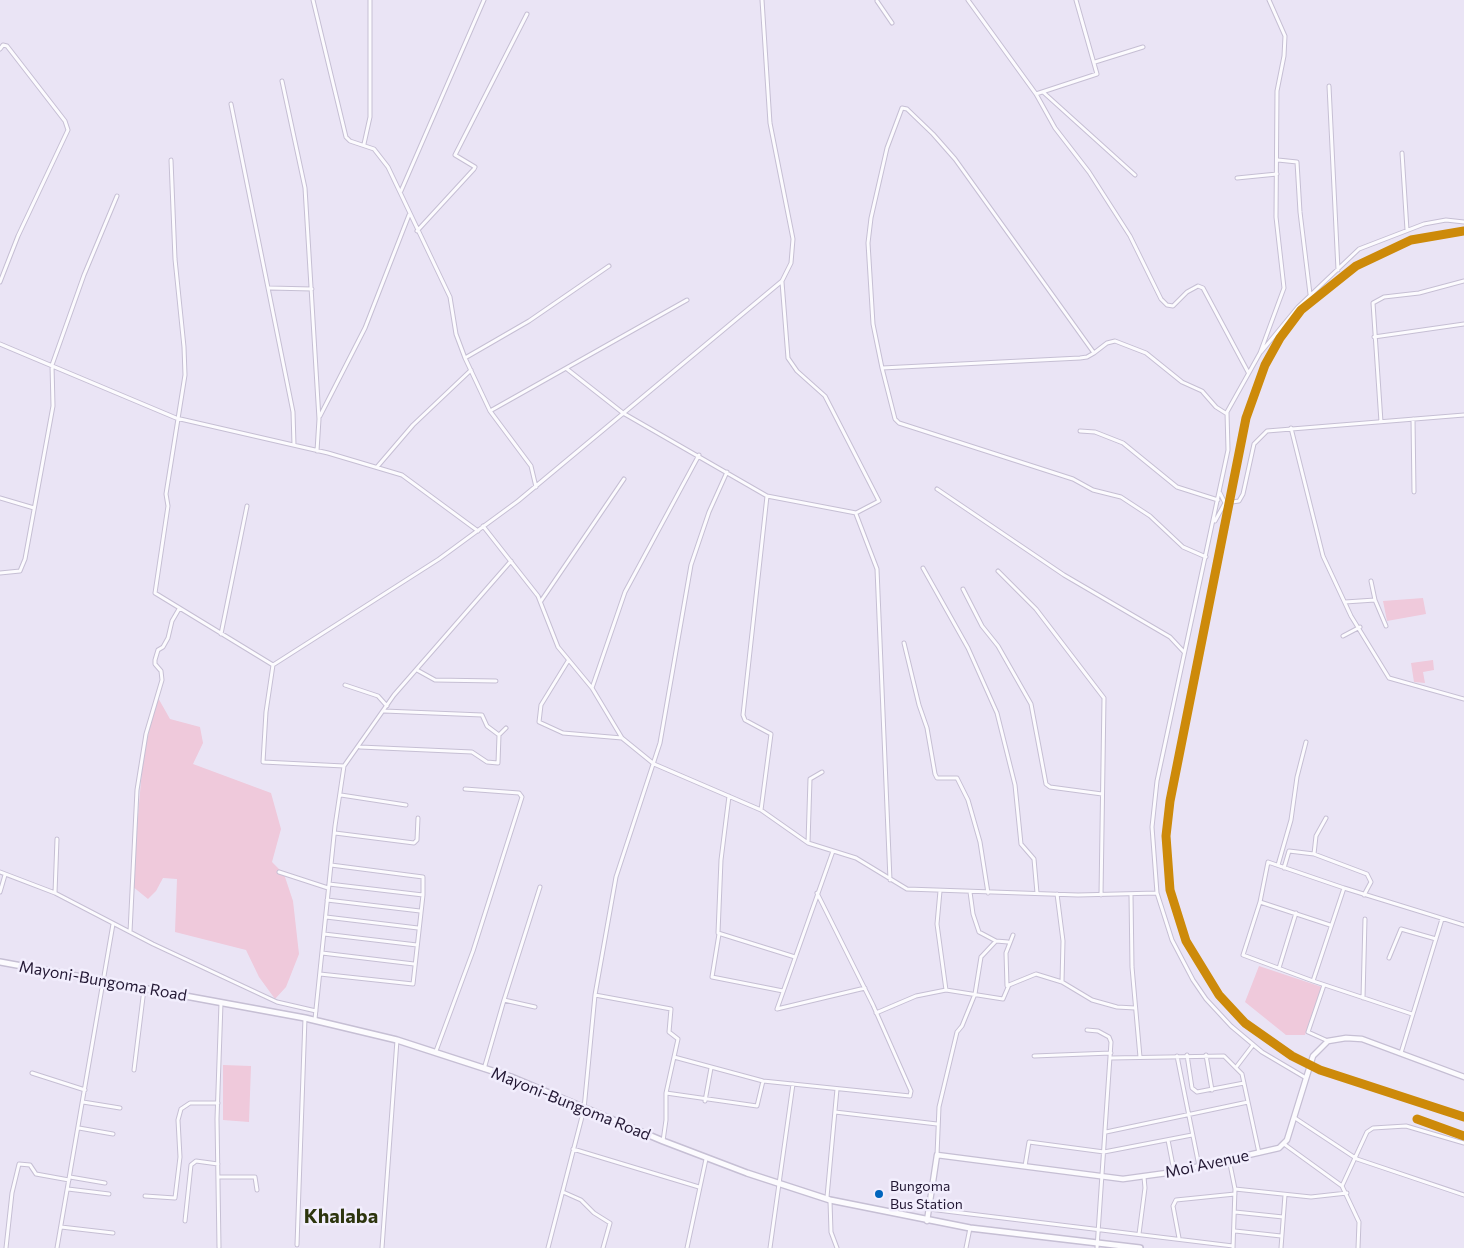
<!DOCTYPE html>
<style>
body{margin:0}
canvas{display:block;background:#eae4f5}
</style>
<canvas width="1464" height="1248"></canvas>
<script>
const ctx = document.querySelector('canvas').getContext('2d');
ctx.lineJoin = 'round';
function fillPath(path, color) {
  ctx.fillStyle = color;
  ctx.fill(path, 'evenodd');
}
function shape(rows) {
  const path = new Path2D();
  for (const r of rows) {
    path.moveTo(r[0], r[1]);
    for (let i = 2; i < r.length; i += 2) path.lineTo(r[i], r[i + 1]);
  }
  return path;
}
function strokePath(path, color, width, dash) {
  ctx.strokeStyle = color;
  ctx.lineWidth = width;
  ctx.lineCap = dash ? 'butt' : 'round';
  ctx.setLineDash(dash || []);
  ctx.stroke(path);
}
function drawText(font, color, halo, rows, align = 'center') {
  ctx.font = font + ' Commissioner,sans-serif';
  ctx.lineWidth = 5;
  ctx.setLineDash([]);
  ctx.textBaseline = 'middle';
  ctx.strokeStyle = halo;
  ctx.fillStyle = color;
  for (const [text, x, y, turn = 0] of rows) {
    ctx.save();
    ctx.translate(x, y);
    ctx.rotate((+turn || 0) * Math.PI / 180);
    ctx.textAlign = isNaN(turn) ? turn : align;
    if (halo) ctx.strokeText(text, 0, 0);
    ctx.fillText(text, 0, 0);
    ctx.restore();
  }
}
fillPath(shape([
 [1423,598,1426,614,1387,621,1383,601],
 [1433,660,1434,670,1423,672,1425,683,1414,682,1411,663],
 [157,696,170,719,200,727,203,743,193,764,271,793,281,829,272,862,284,874,293,901,299,954,286,987,275,999,259,977,246,950,175,932,177,879,163,878,156,891,148,899,132,886,143,758],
 [1259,966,1322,987,1305,1035,1286,1035,1245,1002],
 [223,1065,251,1066,249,1122,223,1120]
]), '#efc9db');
const street = shape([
 [313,0,346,137,350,141,374,149,388,167,450,297,456,334,465,358,490,411,531,466,536,487],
 [968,0,1036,94,1055,128,1089,172,1130,236,1161,299,1167,305,1173,306,1187,292,1198,286,1203,288,1248,372],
 [1269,0,1285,36,1284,56,1277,91,1276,217,1284,288,1260,353,1227,412,1228,450,1157,781,1152,827,1157,893,1172,940,1193,980,1206,999,1231,1026,1262,1052,1306,1078],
 [877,1,892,23],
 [0,49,3,45,7,46,65,121,68,130,18,236,0,282],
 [1095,62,1143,47],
 [282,81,305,188,319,419,317,451],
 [1329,86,1338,270],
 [1043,92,1135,175],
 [1036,94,1097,74,1076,0],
 [231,104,293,412,294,445],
 [364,144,370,117,370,0],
 [1402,153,1407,230],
 [171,160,175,259,184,347,185,375,166,494,168,506,155,593,273,665],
 [1278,160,1297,162,1300,212,1310,294],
 [1237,178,1277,174],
 [401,191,484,0],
 [417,231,474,169,475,167,455,155,527,14],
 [270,288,312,289],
 [1374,337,1464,324],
 [0,344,176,418,328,453,402,475,478,531],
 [1261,352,1298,307,1359,249,1424,224,1446,220,1464,222],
 [1094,353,955,159,933,134,907,109,902,108,887,148,871,218,868,243,873,324,882,368,1080,358,1087,357,1094,353,1107,343,1115,341,1146,353,1182,382,1202,391,1216,407,1227,414],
 [465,358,529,321,609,266],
 [882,368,895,419,899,423,1073,479,1093,490,1121,497,1150,516,1183,547,1206,557],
 [567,369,623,413,767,496,856,513,879,501,825,396,797,371,788,358,782,282],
 [490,411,687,300],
 [320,416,365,328,409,215],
 [1413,419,1414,492],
 [1381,422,1373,303,1384,297,1419,293,1464,281],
 [1291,428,1323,556,1351,616,1389,678,1464,699],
 [1080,431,1095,432,1123,443,1177,487,1218,500],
 [377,467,413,425,471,370],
 [937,489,1064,575,1170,637,1184,652],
 [1220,493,1225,503,1239,501,1243,494,1254,444,1267,431,1464,415],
 [0,498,34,508],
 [856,514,877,569,890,880],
 [1215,521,1225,503],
 [483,526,538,596,558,647,592,688,622,738,654,764,761,810,808,843,856,858,907,889,1078,895,1157,893],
 [923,568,968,648,997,713,1015,785,1021,844,1034,859,1037,893],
 [998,571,1036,609,1104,698,1101,895],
 [0,573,20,571,25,559,53,406,52,365,84,275,117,196],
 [1371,581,1375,600],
 [963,589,982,626,998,646,1031,704,1046,784,1050,787,1102,794],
 [541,601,624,479],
 [1345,602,1375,600,1386,626],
 [221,634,247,506],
 [1343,636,1360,627],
 [904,643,919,705,927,728,935,774,937,778,957,778,968,800,980,842,988,893],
 [568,661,541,705,539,722,563,733,622,738],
 [417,670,435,680,496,681],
 [345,685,378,696,387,706],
 [592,688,625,592,699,455],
 [384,711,482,715,487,726,499,735],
 [360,747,472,752,487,762,498,763,499,735,506,728],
 [344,766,263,762,266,712,273,665,439,559,518,501,782,281,791,263,793,239,770,123,762,0],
 [341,795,406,805],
 [729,796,721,860,718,933,795,957],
 [761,810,771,734,745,720,743,715,767,496],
 [335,833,414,843,417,840,418,818],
 [808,843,810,779,822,772],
 [833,851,777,1009,865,988],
 [1314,854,1316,836,1326,818],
 [1278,865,1291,820,1297,777,1306,742],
 [1284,868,1289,851,1314,854,1367,874,1371,882,1364,895],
 [0,872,55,893,153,944,277,1002,316,1011],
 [279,872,328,888],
 [329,884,423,895],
 [940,891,937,924,946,990],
 [0,892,5,875],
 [970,892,973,914,979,932,996,941],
 [55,893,57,839],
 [1057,894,1063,941,1062,982],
 [1131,894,1132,967,1140,1057],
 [327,900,420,911],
 [1260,902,1243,955,1313,981],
 [326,917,418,928],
 [1330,925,1260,902,1268,862,1344,888],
 [130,932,137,790,146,734,162,680,161,671,155,664,155,660,158,650,163,647,168,638,172,621,179,609],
 [324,934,417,945],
 [719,934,712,977,783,991],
 [322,953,414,964],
 [1389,958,1401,929,1436,939],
 [1279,968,1296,913],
 [320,974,413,984,423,895,423,877,331,865],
 [1324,985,1308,1032,1328,1041],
 [1007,986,1006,953,1013,935],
 [595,995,671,1009,669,1032,678,1039,666,1093,666,1120,663,1141],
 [1363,998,1365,919],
 [504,1000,540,887],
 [876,1013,916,996,946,990,1003,999,1009,985,1036,974,1062,982,1092,1000,1117,1007,1135,1008],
 [1412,1014,1313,981,1344,888,1464,925],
 [315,1019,335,826,344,766,394,695,511,561],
 [1087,1030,1098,1031,1109,1037,1111,1042,1097,1248],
 [436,1051,473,951,522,797,519,793,465,789],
 [1401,1053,1442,919],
 [1187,1055,1192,1088,1197,1092,1244,1083],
 [1206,1055,1212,1090],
 [1034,1056,1111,1053],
 [1177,1056,1199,1166],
 [674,1057,763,1081,910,1096,911,1091,873,1005,817,893],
 [1111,1058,1224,1056,1242,1074,1259,1153],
 [1237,1066,1253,1045],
 [484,1069,504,1000,535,1007],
 [134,1070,144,989],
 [32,1073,85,1090],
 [666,1093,757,1106,763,1081],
 [705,1101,711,1068],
 [83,1102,120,1108],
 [835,1112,937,1124],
 [1295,1118,1357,1159,1464,1195],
 [79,1128,113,1134],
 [1106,1132,1248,1102],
 [1168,1140,1174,1171],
 [1284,1144,1342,1186,1359,1222,1358,1248],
 [573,1149,699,1187],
 [937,1155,939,1107,957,1032,962,1026,975,994,981,957,996,941,1008,942],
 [1229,1159,1235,1189,1233,1248],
 [1025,1166,1029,1142,1104,1152,1192,1135],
 [70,1177,105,1183],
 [218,1177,255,1177,257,1190],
 [1342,1186,1367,1132,1373,1128,1406,1126,1464,1143],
 [68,1189,109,1194],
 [1235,1189,1311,1197,1347,1193],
 [563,1192,581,1200,594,1213,610,1223,603,1248],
 [145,1196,175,1198,180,1157,178,1120,181,1109,190,1103,218,1103],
 [827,1197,837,1089],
 [830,1201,831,1232,837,1248],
 [929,1209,1233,1246],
 [1235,1212,1283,1217],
 [185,1221,191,1165,196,1161,218,1164],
 [61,1227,113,1233],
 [1235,1231,1281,1236],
 [1139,1234,1145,1188,1144,1177],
 [1179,1238,1173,1206,1176,1200,1235,1194],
 [297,1245,305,1018],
 [219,1247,217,1119,221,1003],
 [6,1248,12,1193,19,1164,30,1165,36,1174,69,1180],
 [57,1248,113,924],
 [382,1248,397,1040],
 [548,1248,584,1109,595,995,616,877,660,743,691,565,709,512,727,472],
 [687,1248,706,1159],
 [770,1248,793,1084],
 [966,1248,970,1228],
 [1281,1248,1285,1195]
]);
const secondary = shape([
 [927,1221,937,1155,1123,1179,1174,1172,1279,1148,1287,1140,1313,1056,1328,1041,1346,1038,1362,1039,1464,1077]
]);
const primary = shape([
 [0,962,305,1018,397,1040,511,1077,663,1141,747,1173,830,1200,970,1228,1140,1248]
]);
strokePath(street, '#c6bfd4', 5);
strokePath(secondary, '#c6bfd4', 7);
strokePath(primary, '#c6bfd4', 8);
strokePath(street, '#fcfbfe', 3);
strokePath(secondary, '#fcfbfe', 4.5);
strokePath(primary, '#fcfbfe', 5);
strokePath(shape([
 [1464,231,1411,240,1356,266,1301,310,1280,338,1265,365,1246,418,1170,801,1166,836,1170,890,1186,941,1219,995,1245,1023,1292,1056,1320,1070,1464,1117],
 [1417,1119,1464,1136]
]), '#cd8a0a', 9);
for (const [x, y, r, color] of [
 [879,1194,5,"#0065bd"]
]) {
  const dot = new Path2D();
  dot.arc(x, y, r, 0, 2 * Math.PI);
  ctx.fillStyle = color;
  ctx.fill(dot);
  strokePath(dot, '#f2eefd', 2);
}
drawText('14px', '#231834', '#f2eefd', [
 ["Bungoma",890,1186],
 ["Bus Station",890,1204]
], 'left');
drawText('16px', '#231834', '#f2eefd', [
 ["Mayoni-Bungoma Road",103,981,10],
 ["Mayoni-Bungoma Road",571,1104,22],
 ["Moi Avenue",1207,1164,-12]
]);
drawText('bold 20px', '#2d350e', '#f2eefd', [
 ["Khalaba",341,1216]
]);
</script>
